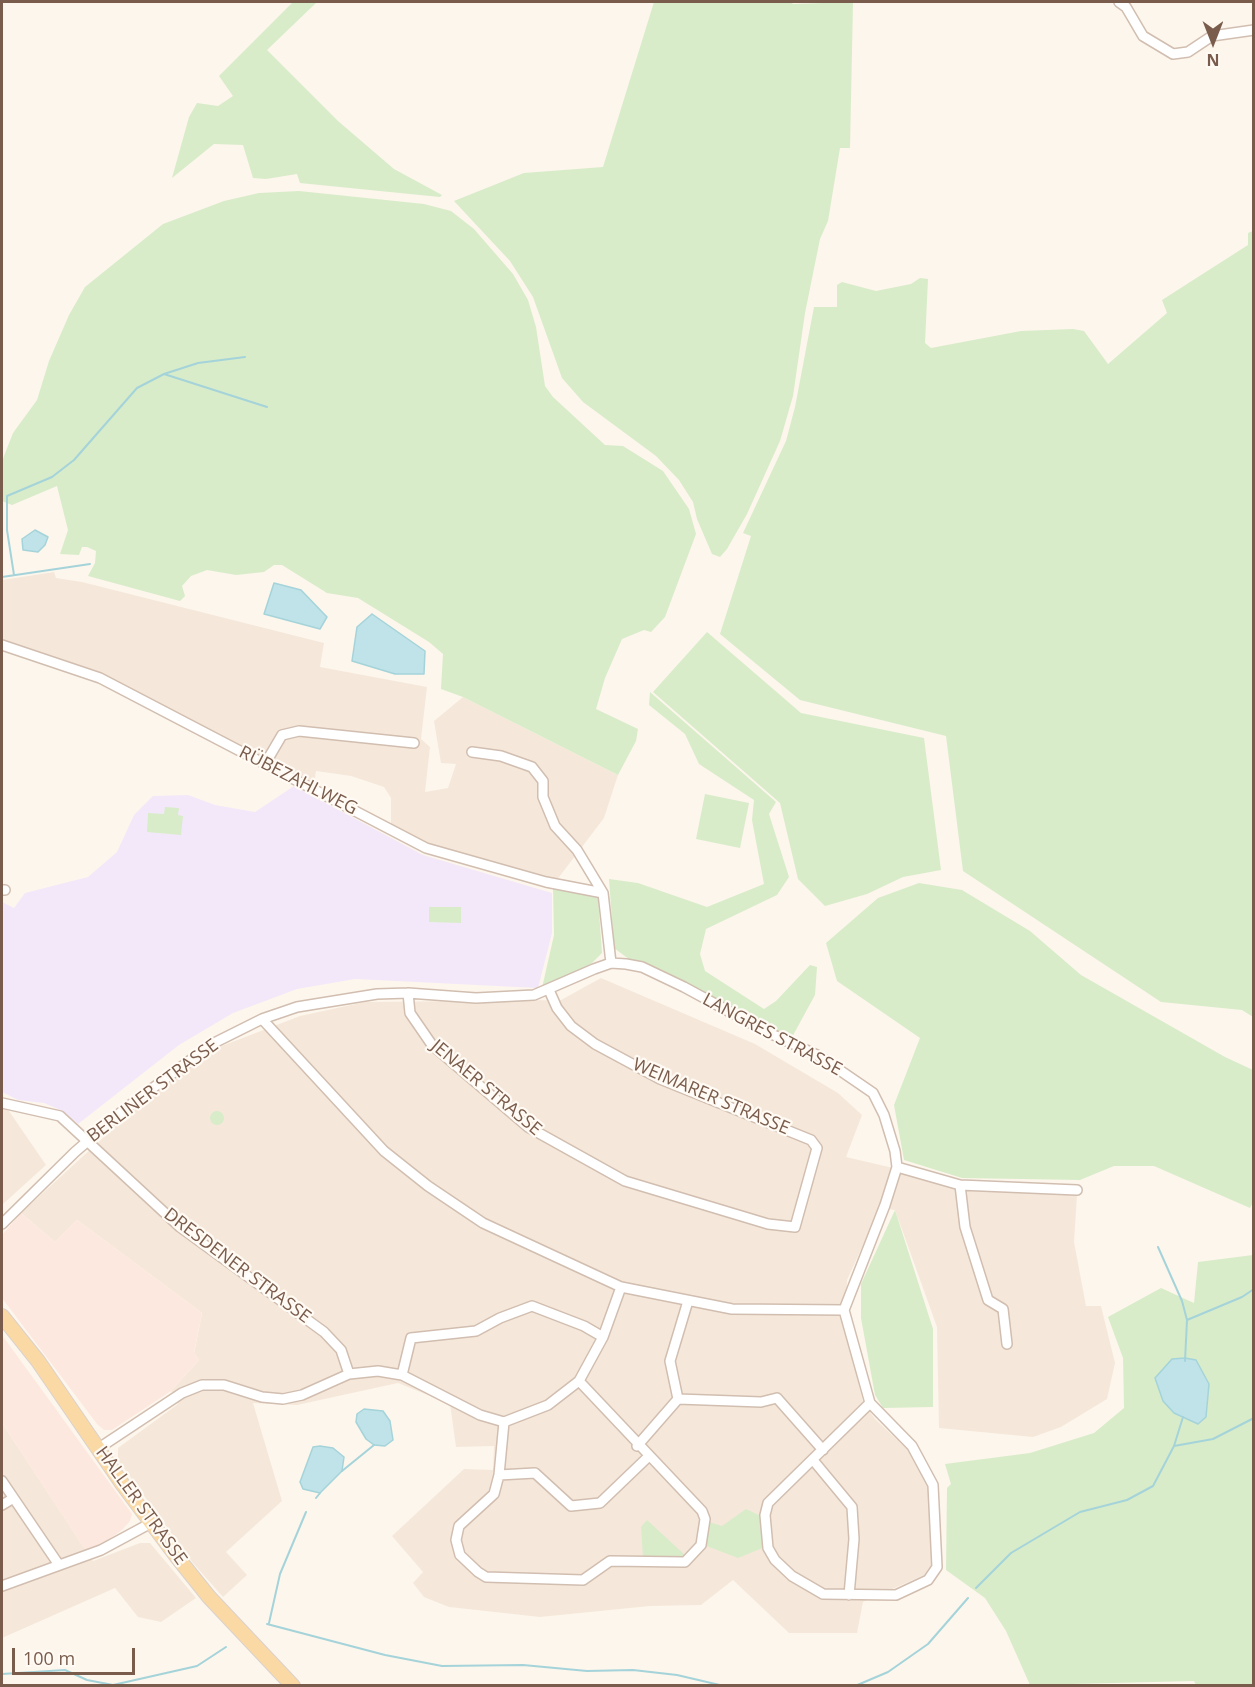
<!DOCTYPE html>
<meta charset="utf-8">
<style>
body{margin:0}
#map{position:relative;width:1255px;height:1687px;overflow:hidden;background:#fdf6ec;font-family:"Open Sans",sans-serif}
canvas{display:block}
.frame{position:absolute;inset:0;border:3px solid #7a5c4d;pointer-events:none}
.north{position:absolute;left:1183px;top:12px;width:60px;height:60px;-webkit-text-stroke:4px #fffaf3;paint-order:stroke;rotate:180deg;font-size:16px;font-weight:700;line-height:24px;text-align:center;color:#7a5c4d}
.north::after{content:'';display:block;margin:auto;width:21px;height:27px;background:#7a5c4d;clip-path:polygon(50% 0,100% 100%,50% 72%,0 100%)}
.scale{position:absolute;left:12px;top:1648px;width:123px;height:27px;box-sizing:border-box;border:3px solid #7a5c4d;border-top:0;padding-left:8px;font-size:18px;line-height:21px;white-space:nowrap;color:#7a5c4d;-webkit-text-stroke:4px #fffaf3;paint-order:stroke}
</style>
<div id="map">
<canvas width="1255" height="1687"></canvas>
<div class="frame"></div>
<div class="north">N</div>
<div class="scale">100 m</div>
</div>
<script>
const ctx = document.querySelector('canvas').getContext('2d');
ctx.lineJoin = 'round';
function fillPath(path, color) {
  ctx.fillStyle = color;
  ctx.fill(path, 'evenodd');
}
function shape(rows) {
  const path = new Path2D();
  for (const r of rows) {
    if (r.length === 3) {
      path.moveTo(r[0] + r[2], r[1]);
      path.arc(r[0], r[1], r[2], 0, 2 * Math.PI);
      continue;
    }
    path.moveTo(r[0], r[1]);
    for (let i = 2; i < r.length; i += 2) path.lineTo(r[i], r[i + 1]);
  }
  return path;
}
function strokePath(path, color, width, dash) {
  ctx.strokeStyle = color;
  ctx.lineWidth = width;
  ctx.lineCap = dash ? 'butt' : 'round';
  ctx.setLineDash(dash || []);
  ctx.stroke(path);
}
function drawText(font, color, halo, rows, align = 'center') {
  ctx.font = font + ' "Open Sans",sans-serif';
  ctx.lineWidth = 4.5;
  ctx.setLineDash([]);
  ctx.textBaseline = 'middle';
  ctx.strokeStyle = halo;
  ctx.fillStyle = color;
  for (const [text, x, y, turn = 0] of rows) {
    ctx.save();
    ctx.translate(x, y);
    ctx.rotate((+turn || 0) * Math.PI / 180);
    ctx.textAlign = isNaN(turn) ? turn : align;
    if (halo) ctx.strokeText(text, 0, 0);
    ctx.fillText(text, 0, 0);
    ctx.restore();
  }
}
fillPath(shape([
 [54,572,56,578,82,582,324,643,320,667,427,687,421,739,430,747,425,792,448,788,456,764,441,763,434,721,463,697,618,775,604,818,556,881,428,846,391,826,391,798,384,787,351,776,316,771,314,785,196,727,103,674,2,642,2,580],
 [601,978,755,1044,838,1093,862,1115,846,1157,979,1188,1077,1195,1074,1242,1086,1306,1101,1306,1115,1363,1107,1399,1061,1427,1033,1437,939,1428,937,1327,895,1210,880,1208,847,1280,845,1327,863,1402,875,1419,908,1450,929,1487,932,1564,924,1575,863,1602,857,1633,789,1633,733,1580,701,1605,650,1606,540,1617,449,1607,424,1597,413,1583,423,1572,392,1536,464,1469,493,1470,494,1446,456,1447,450,1404,398,1383,297,1405,253,1403,282,1501,226,1552,247,1575,223,1597,193,1563,118,1460,118,1448,178,1404,171,1391,199,1360,194,1353,202,1313,77,1220,55,1242,21,1213,129,1114,214,1049,300,1016,365,1002,561,1000],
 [2,1108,9,1111,46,1165,2,1205],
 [2,1423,93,1561,140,1543,150,1543,196,1598,161,1622,138,1617,115,1588,2,1638]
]), '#f5e8da');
fillPath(shape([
 [21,1213,55,1242,77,1220,202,1313,194,1352,199,1360,171,1391,112,1430,104,1430,97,1424,2,1298,2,1235],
 [2,1335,132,1514,130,1521,122,1530,101,1545,86,1551,2,1423]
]), '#fde8e0');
fillPath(shape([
 [294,786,423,855,552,893,552,933,538,988,355,979,297,989,233,1013,179,1045,78,1124,63,1111,44,1103,18,1100,2,1092,2,902,14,908,25,893,88,877,117,852,134,815,153,796,188,795,215,805,255,812]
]), '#f3e8fa');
fillPath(shape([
 [293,2,317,2,267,50,338,121,394,169,442,195,440,197,300,183,297,174,266,179,253,178,243,145,214,144,172,178,189,117,197,103,218,106,233,96,219,76],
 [654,2,791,2,793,4,853,2,850,148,840,148,828,221,820,239,805,313,793,396,780,441,747,514,727,549,720,557,712,554,697,519,693,502,679,480,656,456,583,402,562,378,533,297,510,261,454,201,524,173,603,167],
 [299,191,424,204,451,211,474,229,513,274,528,300,536,327,545,386,553,397,605,445,623,446,663,471,689,509,696,534,665,617,651,632,644,630,622,639,605,678,596,709,638,729,636,741,618,775,463,697,441,689,443,654,429,642,358,598,327,593,282,565,274,565,264,572,236,575,207,570,191,576,182,586,185,596,180,601,88,576,95,563,96,551,87,547,82,547,79,555,60,554,68,530,57,486,12,505,2,501,2,461,13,433,37,400,49,361,69,315,85,287,163,224,224,201,259,193],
 [1253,231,1254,231,1253,1017,1242,1010,1161,1002,963,871,946,736,800,700,720,634,751,536,743,533,786,441,795,407,814,307,837,307,837,285,842,282,876,291,911,284,920,278,928,279,925,343,931,348,1021,331,1073,329,1084,331,1108,364,1167,313,1162,300,1248,245,1248,233],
 [707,632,801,713,924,738,941,870,903,877,867,894,825,906,798,879,780,803,653,692],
 [650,692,776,802,769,814,789,877,777,895,706,929,700,954,705,971,764,1009,776,1001,810,965,817,967,815,995,791,1039,672,977,630,960,614,948,609,879,638,883,707,907,764,884,752,820,754,800,699,764,685,734,649,705],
 [705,794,749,803,740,848,696,839],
 [165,807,179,808,178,815,183,816,181,835,147,832,148,813,164,814],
 [919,883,962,890,1030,931,1081,975,1225,1057,1253,1070,1254,1200,1250,1208,1154,1166,1114,1166,1080,1180,962,1178,904,1160,894,1105,920,1038,837,981,826,943,878,898],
 [553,888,598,898,602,953,591,964,542,988,554,935],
 [429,907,461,907,461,923,429,922],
 [217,1118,7],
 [895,1210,933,1329,933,1407,883,1408,875,1395,861,1318,861,1284],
 [1253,1255,1253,1685,1196,1685,1194,1681,1030,1685,1006,1631,985,1598,946,1570,947,1488,951,1484,945,1464,1030,1453,1094,1433,1124,1408,1123,1358,1108,1317,1161,1288,1194,1303,1198,1262],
 [746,1509,763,1517,765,1547,738,1558,704,1545,709,1522,722,1526],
 [647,1520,686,1556,643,1558,641,1527]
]), '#d8ecc9');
const water = shape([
 [35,530,48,537,45,545,38,552,23,550,22,539,35,530],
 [274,583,301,590,327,617,320,629,264,614,274,583],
 [372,614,425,651,424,674,395,674,352,661,357,627,372,614],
 [1185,1358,1196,1360,1209,1384,1206,1417,1198,1424,1174,1413,1163,1401,1155,1378,1172,1359,1185,1358],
 [364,1409,383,1411,390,1421,393,1440,385,1446,374,1445,366,1439,356,1422,357,1414,364,1409],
 [320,1446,333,1448,344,1457,342,1471,320,1493,303,1489,300,1482,313,1447,320,1446]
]);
fillPath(water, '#bfe3e8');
strokePath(water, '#a5d3da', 1.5);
strokePath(shape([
 [164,374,267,407],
 [14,575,7,530,7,496,52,477,74,460,137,388,164,374,198,363,245,357],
 [2,577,90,564],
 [1158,1247,1182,1301,1187,1320,1185,1361],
 [1187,1320,1242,1297,1254,1289],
 [1174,1446,1183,1417],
 [342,1471,374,1445],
 [316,1498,320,1493],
 [976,1588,1011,1553,1080,1512,1127,1500,1153,1486,1174,1446,1213,1439,1254,1418],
 [269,1623,280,1574,306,1512],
 [267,1624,385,1655,442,1666,523,1665,587,1671,633,1670,677,1675,724,1686],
 [2,1674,65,1670,87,1680,113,1685,197,1666,226,1647],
 [855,1686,888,1672,928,1644,968,1598]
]), '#a5d3da', 2);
const street = shape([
 [1119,2,1126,7,1143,36,1173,54,1188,52,1212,36,1254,30],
 [2,645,100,678,426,848,546,882,603,893],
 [472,752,501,756,532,767,543,781,543,797,555,826,577,850,603,893,611,963],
 [265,764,282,735,299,731,414,743],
 [2,890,5,890],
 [408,993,410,1013,432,1045,528,1127,625,1181,768,1224,795,1227,817,1148,811,1140,660,1079,595,1044,571,1026,557,1008,549,990],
 [262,1019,384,1151,428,1186,483,1223,621,1287,732,1309,844,1310],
 [2,1103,60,1116,180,1227,324,1332,341,1350,349,1374],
 [897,1167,960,1185,1077,1190],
 [960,1185,965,1227,988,1300,1003,1309,1007,1344],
 [2,1224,75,1152,126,1108,212,1044,262,1019,297,1007,377,994,408,993,476,998,534,995,594,969,611,963,626,964,642,967,684,987,765,1031,819,1056,873,1093,884,1115,895,1151,897,1167,885,1205,844,1310,870,1403,912,1446,933,1485,937,1567,928,1580,896,1595,823,1594,792,1576,775,1560,768,1548,765,1515,768,1503,870,1403],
 [688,1301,670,1361,678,1399,761,1402,777,1398,823,1450],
 [402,1375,411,1338,476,1331,500,1318,532,1306,584,1326,603,1337],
 [504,1422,499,1475,494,1494,459,1526,456,1540,460,1555,478,1572,486,1577,583,1580,610,1561,685,1562,701,1545,705,1519,702,1511,579,1381],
 [637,1446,678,1399],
 [99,1448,182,1393,202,1385,224,1385,262,1397,283,1399,302,1395,349,1374,378,1371,402,1375,480,1415,504,1422,548,1405,579,1381,603,1337,621,1287],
 [813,1460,852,1507,854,1539,849,1595],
 [499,1475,535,1473,571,1506,600,1503,649,1456],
 [2,1481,59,1565],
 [2,1505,12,1499],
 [2,1586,101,1550,151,1523]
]);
const primary = shape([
 [2,1316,38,1361,123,1485,177,1557,209,1597,293,1686]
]);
strokePath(street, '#d1beb0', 12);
strokePath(primary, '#dad1cd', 16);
strokePath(street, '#fff', 9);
strokePath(primary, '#fbd9a5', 14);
drawText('18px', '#7a5c4d', '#fffaf3', [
 ["RÜBEZAHLWEG",298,781,27],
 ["LANGRES STRASSE",772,1035,28],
 ["JENAER STRASSE",486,1088,40],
 ["BERLINER STRASSE",153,1091,-37],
 ["WEIMARER STRASSE",711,1097,23],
 ["DRESDENER STRASSE",237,1266,37],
 ["HALLER STRASSE",141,1506,54]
]);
</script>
